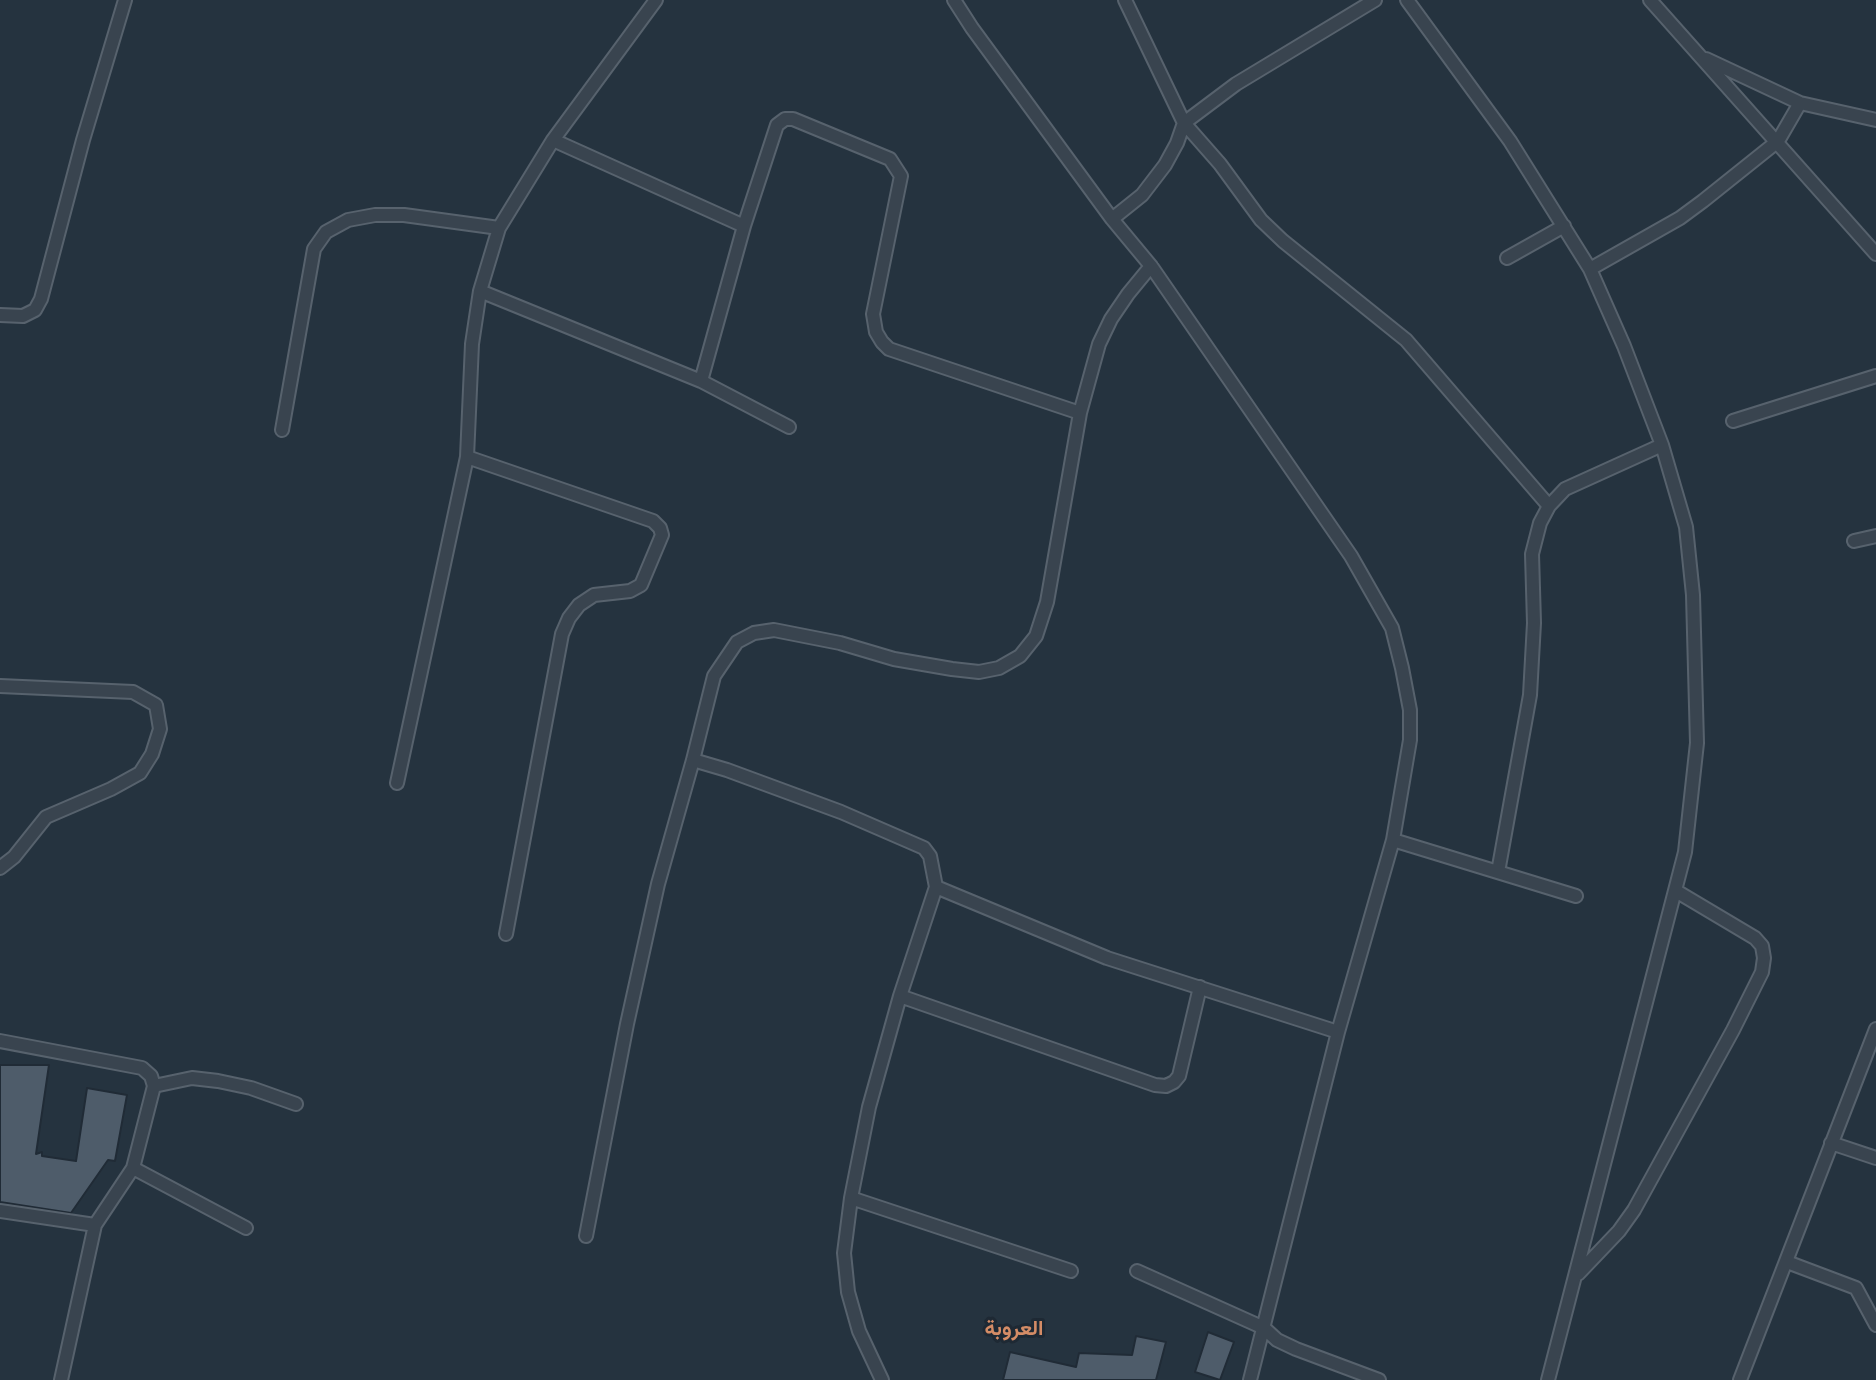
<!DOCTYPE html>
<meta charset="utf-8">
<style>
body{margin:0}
canvas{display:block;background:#25333f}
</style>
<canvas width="1876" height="1380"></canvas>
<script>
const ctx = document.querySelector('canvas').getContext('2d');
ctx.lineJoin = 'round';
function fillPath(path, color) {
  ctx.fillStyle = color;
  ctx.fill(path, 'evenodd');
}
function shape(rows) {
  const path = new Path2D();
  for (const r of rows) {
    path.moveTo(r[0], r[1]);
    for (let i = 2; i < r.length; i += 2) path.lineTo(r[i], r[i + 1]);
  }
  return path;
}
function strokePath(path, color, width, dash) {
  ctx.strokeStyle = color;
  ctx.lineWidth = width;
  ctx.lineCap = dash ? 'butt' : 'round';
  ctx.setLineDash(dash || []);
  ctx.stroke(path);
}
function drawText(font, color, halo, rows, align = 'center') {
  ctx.font = font + ' Manrope,Vazirmatn,sans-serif';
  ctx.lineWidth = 6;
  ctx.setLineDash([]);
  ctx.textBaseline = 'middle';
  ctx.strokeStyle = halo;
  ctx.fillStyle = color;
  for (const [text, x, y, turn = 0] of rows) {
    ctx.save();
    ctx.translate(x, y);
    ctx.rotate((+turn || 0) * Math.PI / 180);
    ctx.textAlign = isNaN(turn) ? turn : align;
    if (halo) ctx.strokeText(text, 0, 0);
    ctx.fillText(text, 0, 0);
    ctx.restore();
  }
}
const building = shape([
 [0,1065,49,1065,36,1154,42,1152,42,1156,76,1161,87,1088,127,1095,115,1161,108,1160,71,1213,0,1202,0,1065],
 [1208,1332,1234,1342,1220,1380,1195,1372,1208,1332],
 [1136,1336,1166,1342,1156,1380,1003,1380,1010,1352,1076,1367,1079,1353,1132,1355,1136,1336]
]);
fillPath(building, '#4e5c6a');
strokePath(building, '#202b36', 2);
const street = shape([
 [954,0,972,28,1112,219,1151,266,1351,556,1392,628,1402,668,1410,710,1410,740,1393,840,1338,1032,1250,1380],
 [1375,0,1236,84,1184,123,1220,164,1261,220,1283,241,1406,340,1549,506],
 [1407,0,1510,141,1590,269,1624,346,1662,445,1686,527,1693,595,1697,743,1685,852,1548,1380],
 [1650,0,1876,254],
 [1706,59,1800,103,1876,120],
 [553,140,744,226],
 [1112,219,1142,195,1165,165,1177,143,1184,123,1125,0],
 [1507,258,1564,226],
 [1590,269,1680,218,1703,201,1778,141,1800,103],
 [480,291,701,381,789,427],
 [0,315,23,316,35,310,41,299,83,140,125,0],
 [701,381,744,226,777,125,785,119,793,119,890,159,901,176,873,314,876,332,882,342,889,349,1080,413],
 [1733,421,1876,376],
 [282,430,314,249,326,232,348,220,375,215,404,215,499,228],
 [467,457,653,521,660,528,662,535,641,585,630,591,594,595,579,605,569,618,562,634,506,934],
 [1854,541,1876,536],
 [0,686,133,692,156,705,160,729,152,754,140,773,111,789,46,817,14,857,0,868],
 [693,760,727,770,841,812,924,848,930,856,936,887,1107,958,1338,1032],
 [397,783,467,457,472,344,480,291,499,228,553,140,656,0],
 [1393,840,1576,896],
 [1498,872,1530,695,1534,623,1532,554,1540,523,1549,506,1565,489,1662,445],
 [900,996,1155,1085,1166,1086,1174,1082,1179,1076,1200,987],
 [0,1041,142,1068,151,1076,154,1086,133,1168,95,1225,61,1380],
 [154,1086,192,1078,218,1081,251,1088,296,1104],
 [1831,1143,1876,1158],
 [133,1168,246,1228],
 [851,1198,1071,1271],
 [0,1211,95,1225],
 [586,1236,627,1024,658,884,693,760,714,676,737,642,754,633,774,630,840,643,894,659,952,669,979,672,999,668,1020,656,1036,636,1047,602,1080,413,1099,344,1111,319,1128,294,1151,266],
 [1787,1262,1856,1288,1876,1325],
 [1137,1271,1264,1328,1277,1340,1296,1349,1379,1380],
 [1578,1274,1619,1231,1634,1210,1733,1030,1762,972,1764,958,1762,946,1755,938,1676,891],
 [882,1380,859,1331,848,1292,844,1253,851,1198,869,1107,900,996,936,887],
 [1740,1380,1876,1029]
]);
strokePath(street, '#57626d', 16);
strokePath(street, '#39444f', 12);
drawText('bold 21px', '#d48c66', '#1e2934', [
 ["العروبة",1014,1329]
]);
</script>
